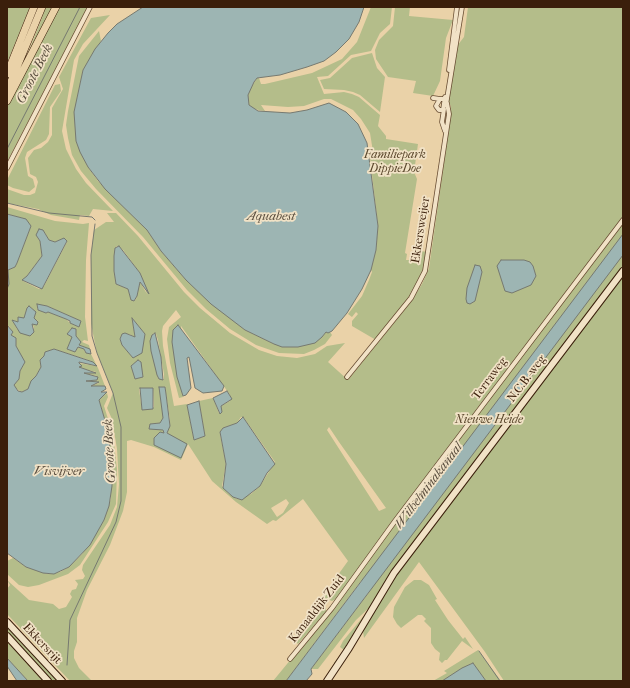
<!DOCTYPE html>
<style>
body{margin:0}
#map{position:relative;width:630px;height:688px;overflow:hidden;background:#ead2a8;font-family:"IM FELL French Canon",serif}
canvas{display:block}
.frame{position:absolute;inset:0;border:8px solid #3b1f0b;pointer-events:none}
</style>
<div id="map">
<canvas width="630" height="688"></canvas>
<div class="frame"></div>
</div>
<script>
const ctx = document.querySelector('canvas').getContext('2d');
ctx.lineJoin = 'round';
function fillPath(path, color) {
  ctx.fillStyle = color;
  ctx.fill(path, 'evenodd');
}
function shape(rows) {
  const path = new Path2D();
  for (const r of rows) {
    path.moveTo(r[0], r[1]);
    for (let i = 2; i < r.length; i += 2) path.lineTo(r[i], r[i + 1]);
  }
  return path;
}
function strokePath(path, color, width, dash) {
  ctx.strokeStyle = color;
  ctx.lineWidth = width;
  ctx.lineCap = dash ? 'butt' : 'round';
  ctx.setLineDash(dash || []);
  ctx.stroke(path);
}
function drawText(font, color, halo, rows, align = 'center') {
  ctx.font = font + ' "IM FELL French Canon",serif';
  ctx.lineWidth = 3.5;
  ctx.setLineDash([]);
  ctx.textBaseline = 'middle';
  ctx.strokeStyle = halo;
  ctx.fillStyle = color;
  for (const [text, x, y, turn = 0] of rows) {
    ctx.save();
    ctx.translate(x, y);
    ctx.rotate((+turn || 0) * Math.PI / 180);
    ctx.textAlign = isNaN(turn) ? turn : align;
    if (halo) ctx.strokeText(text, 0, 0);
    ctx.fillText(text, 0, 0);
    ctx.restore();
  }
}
fillPath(shape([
 [7,7,30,7,7,63],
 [45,7,53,7,22,68,42,18],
 [57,7,88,7,7,162,7,106],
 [371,7,392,7,390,24,380,33,371,51,351,55,328,76,317,77,324,94,344,92,352,94,359,97,380,115,378,126,386,136,386,139,418,144,414,172,417,179,405,253,407,254,406,260,413,260,415,250,427,252,425,267,411,295,376,340,352,326,352,321,358,314,356,312,352,317,348,314,362,296,369,280,372,272,371,270,376,250,378,226,370,158,374,158,370,133,361,119,353,110,331,99,324,99,304,106,288,107,261,105,265,111,253,109,249,105,247,98,250,89,257,78,259,78,261,84,265,84,312,73,342,59,357,42],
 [395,7,410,7,409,16,453,20,446,38,440,81,433,96,413,93,416,81,388,77,376,59,375,50,379,40,393,26],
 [468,7,623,7,623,681,504,681,485,652,419,562,364,638,363,631,390,575,371,606,356,620,318,669,311,669,370,591,361,581,286,681,273,681,343,596,397,521,395,519,336,599,332,601,322,597,348,561,303,499,276,521,273,520,267,524,236,502,212,481,188,444,181,460,154,447,131,440,127,441,127,492,123,511,110,545,87,590,77,618,77,642,74,651,74,658,79,668,92,681,70,681,7,614,7,589,10,585,7,580,29,600,53,604,59,609,66,607,72,597,70,594,72,590,76,589,78,584,75,580,83,579,85,576,82,570,83,565,110,525,117,507,119,484,117,449,112,419,107,408,113,393,97,353,91,324,91,255,94,230,106,222,114,222,107,213,116,213,138,236,184,292,200,308,230,333,259,350,277,356,297,358,315,354,327,346,345,343,328,362,348,380,410,303,422,284,429,268,451,114,451,107,448,98,457,46,464,37],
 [117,246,123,250,140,273,147,294,140,282,136,299,134,301,131,299,128,289,116,284,114,271,115,248],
 [176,310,181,317,169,327,167,339,170,363,179,398,183,397,181,326,230,395,230,401,221,406,219,413,213,398,199,401,205,436,194,440,187,404,174,406,163,346,162,331,163,326],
 [132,318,145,334,133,358,122,345,120,339,122,334,129,334,135,337],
 [154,333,156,334,158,340,164,374,164,379,161,380,158,378,152,335],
 [139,360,140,362,143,377,135,379,131,366],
 [165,387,170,420,170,426,167,430,168,435,164,433,162,429,149,429,151,424,160,423,163,418],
 [153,388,154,407,142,410,139,389],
 [241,417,244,418,275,462,260,486,251,494,237,499,228,493,222,486,226,464,220,434,223,428,237,423],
 [329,427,339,442,386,508,379,511,327,430],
 [286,499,289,503,283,513,277,517,271,508],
 [110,15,83,44,74,60,62,131,66,149,76,169,86,183,113,211,93,209,89,216,80,215,79,220,74,219,51,215,38,209,7,203,7,189,24,195,30,195,35,193,38,182,36,177,30,174,28,158,34,150,41,148,48,142,52,135,52,108,63,89,59,77,91,18],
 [99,31,101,41,83,70,77,98,76,141,88,167,98,181,147,230,161,251,186,280,245,330,274,344,322,337,326,332,330,332,332,335,325,344,314,350,304,354,279,353,256,345,230,329,206,309,187,290,143,237,96,189,81,171,72,155,68,138,66,125,68,111,79,56],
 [372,53,377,68,385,77,380,112,360,95,353,92,344,90,324,89,320,80,330,78,352,58],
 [60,84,61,91,50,107,49,134,46,140,27,152,25,158,28,176,33,179,35,187,29,192,13,188,7,185,7,180,55,85],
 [7,207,55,221,83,224,89,223,86,260,85,317,88,341,84,340,82,342,89,345,90,349,79,345,75,333,71,329,67,334,73,337,67,349,75,352,78,347,84,349,85,352,91,354,98,368,105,386,91,386,99,383,86,381,97,380,97,376,84,373,96,373,96,372,80,368,79,367,81,366,78,363,96,366,91,361,54,349,44,353,44,356,40,360,41,367,28,389,22,392,15,388,14,384,19,379,20,371,24,364,16,346,16,340,11,335,10,327,7,325,8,270,15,267,17,263,31,226,22,218,7,214],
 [45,233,49,240,55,242,62,239,67,242,44,286,39,289,23,281,42,256,40,241,37,237],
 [37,305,47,306,81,321,79,327,70,323,66,319,48,312,46,313,37,309],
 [27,308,32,308,34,319,38,321,32,324,34,327,34,333,17,329,13,320,18,322,18,318,24,319],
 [107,393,108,397,104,406,113,435,117,469,116,504,108,522,80,565,68,574,39,585,28,587,19,585,7,574,7,561,13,558,26,567,48,574,60,572,69,567,82,554,104,520,111,498,111,473,108,431,99,400],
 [414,580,421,580,429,585,437,599,435,600,448,620,463,639,465,637,473,649,462,641,447,660,445,660,442,663,439,660,440,653,435,649,431,643,431,628,424,621,426,619,422,615,418,615,401,628,397,624,393,617,394,607,405,587],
 [320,603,326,608,326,612,298,644,293,640],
 [367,612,337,665,334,663,344,650,340,647,343,641],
 [7,627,25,645,58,681,50,681,7,635],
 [7,641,44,681,28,681,7,658],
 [478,650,501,681,486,681,472,663,442,681,433,681,447,673,444,671]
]), '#b4bd8a');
const water = shape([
 [143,7,364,7,359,22,349,39,336,52,324,61,307,67,280,75,257,78,254,82,248,95,249,105,258,111,290,113,307,110,329,103,346,112,358,124,367,143,378,226,376,250,371,270,362,289,347,313,332,331,328,333,326,332,322,337,315,343,298,347,282,347,274,344,245,330,211,304,186,280,161,251,147,230,105,189,88,167,80,152,76,141,74,112,83,70,95,49,108,33,117,24,143,7],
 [7,214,26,219,31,226,17,263,15,267,8,270,9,284,7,289,7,214],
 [39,229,43,230,49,240,55,242,64,238,67,241,42,289,22,280,27,276,42,256,40,241,36,235,39,229],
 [623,234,623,255,311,669,312,674,306,681,286,681,623,234],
 [119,246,140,273,149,294,140,282,137,296,134,301,131,300,128,289,116,284,114,271,114,256,115,248,119,246],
 [501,260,524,260,530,262,533,266,536,276,531,285,512,293,505,291,497,266,501,260],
 [475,265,480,266,482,272,475,301,470,304,467,303,466,299,467,288,475,265],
 [37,304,47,306,81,321,79,327,70,323,70,321,66,319,48,312,46,313,38,310,37,304],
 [29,306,36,312,34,318,38,322,37,325,32,324,34,332,30,336,20,333,12,320,18,322,18,317,24,318,27,308,29,306],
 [132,318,145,334,142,353,133,358,122,345,120,339,122,334,125,333,135,337,132,318],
 [7,325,13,332,11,335,16,338,16,346,25,362,20,371,19,379,14,385,18,391,22,392,28,389,31,381,36,376,41,367,40,360,44,356,45,352,54,349,93,362,97,366,79,362,79,363,82,366,79,367,96,373,84,373,98,377,97,380,86,381,99,382,91,386,105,386,106,389,101,392,107,392,99,400,109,434,112,486,109,506,104,520,90,545,69,567,54,574,43,573,26,567,7,553,7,325],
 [178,325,224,386,222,391,203,393,195,388,189,357,187,358,191,388,186,395,183,396,177,377,172,342,173,330,178,325],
 [72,328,76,329,76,336,81,342,79,345,90,349,91,354,86,353,84,349,78,347,75,352,67,349,72,337,67,334,72,328],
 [155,333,161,357,163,380,159,379,157,375,151,351,150,341,152,335,155,333],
 [138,360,141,362,143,377,135,379,131,366,138,360],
 [159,387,165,387,166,394,170,426,167,433,187,444,181,458,154,445,154,438,160,432,164,433,163,430,149,429,150,424,160,423,163,418,159,387],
 [140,388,153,388,153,409,142,410,140,388],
 [227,391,232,399,221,406,222,412,220,414,213,398,227,391],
 [199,401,205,436,194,440,187,405,199,401],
 [243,417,275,464,267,473,260,486,242,500,233,497,223,488,226,464,220,432,223,428,237,423,243,417],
 [7,658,28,681,17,681,7,666,7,658],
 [473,663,486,681,442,681,462,668,473,663]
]);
fillPath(water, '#9db5b3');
strokePath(water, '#767970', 1);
strokePath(shape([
 [7,149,80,7],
 [7,203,49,213,92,217,95,220],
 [479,651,500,681],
 [67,665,70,620,116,522,121,501,121,427,113,393,97,353,92,336,91,255,95,224]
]), '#767970', 1);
const street = shape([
 [449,70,457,7],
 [433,98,440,99],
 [444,99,440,99,436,106,439,110,443,110,445,97],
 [446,105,462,7],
 [444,109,442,122,445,131],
 [7,168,90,7],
 [347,377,411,298,425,271,449,114,447,103],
 [290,659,332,608,395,521,623,220]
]);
const secondary = shape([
 [7,622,62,681],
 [7,636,48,681],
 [327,681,349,648,394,573,623,271]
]);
const highway = shape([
 [7,74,34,7],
 [7,91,42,7],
 [7,101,56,7]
]);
strokePath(street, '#674c32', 5.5);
strokePath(secondary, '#3b1f0b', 8);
strokePath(highway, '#3b1f0b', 8);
strokePath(street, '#f1e2c6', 4);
strokePath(secondary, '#f1e2c6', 6);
strokePath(highway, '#ead2a8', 7);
drawText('italic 12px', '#59462b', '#f1e2c6', [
 ["Familiepark",395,155],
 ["DippieDoe",395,169],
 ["Nieuwe Heide",489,420]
]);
drawText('12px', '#3b1f0b', '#f1e2c6', [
 ["Ekkersweijer",421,230,-81],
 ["Terraweg",490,379,-53],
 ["N.C.B.-weg",527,379,-53],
 ["Kanaaldijk Zuid",317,609,-52],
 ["Ekkersrijt",42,644,47]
]);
drawText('italic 13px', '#584c3d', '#f1e2c6', [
 ["Groote Beek",35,74,-63],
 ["Aquabest",271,217],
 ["Groote Beek",110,451,-93],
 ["Visvijver",59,472],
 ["Wilhelminakanaal",429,486,-53]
]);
</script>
